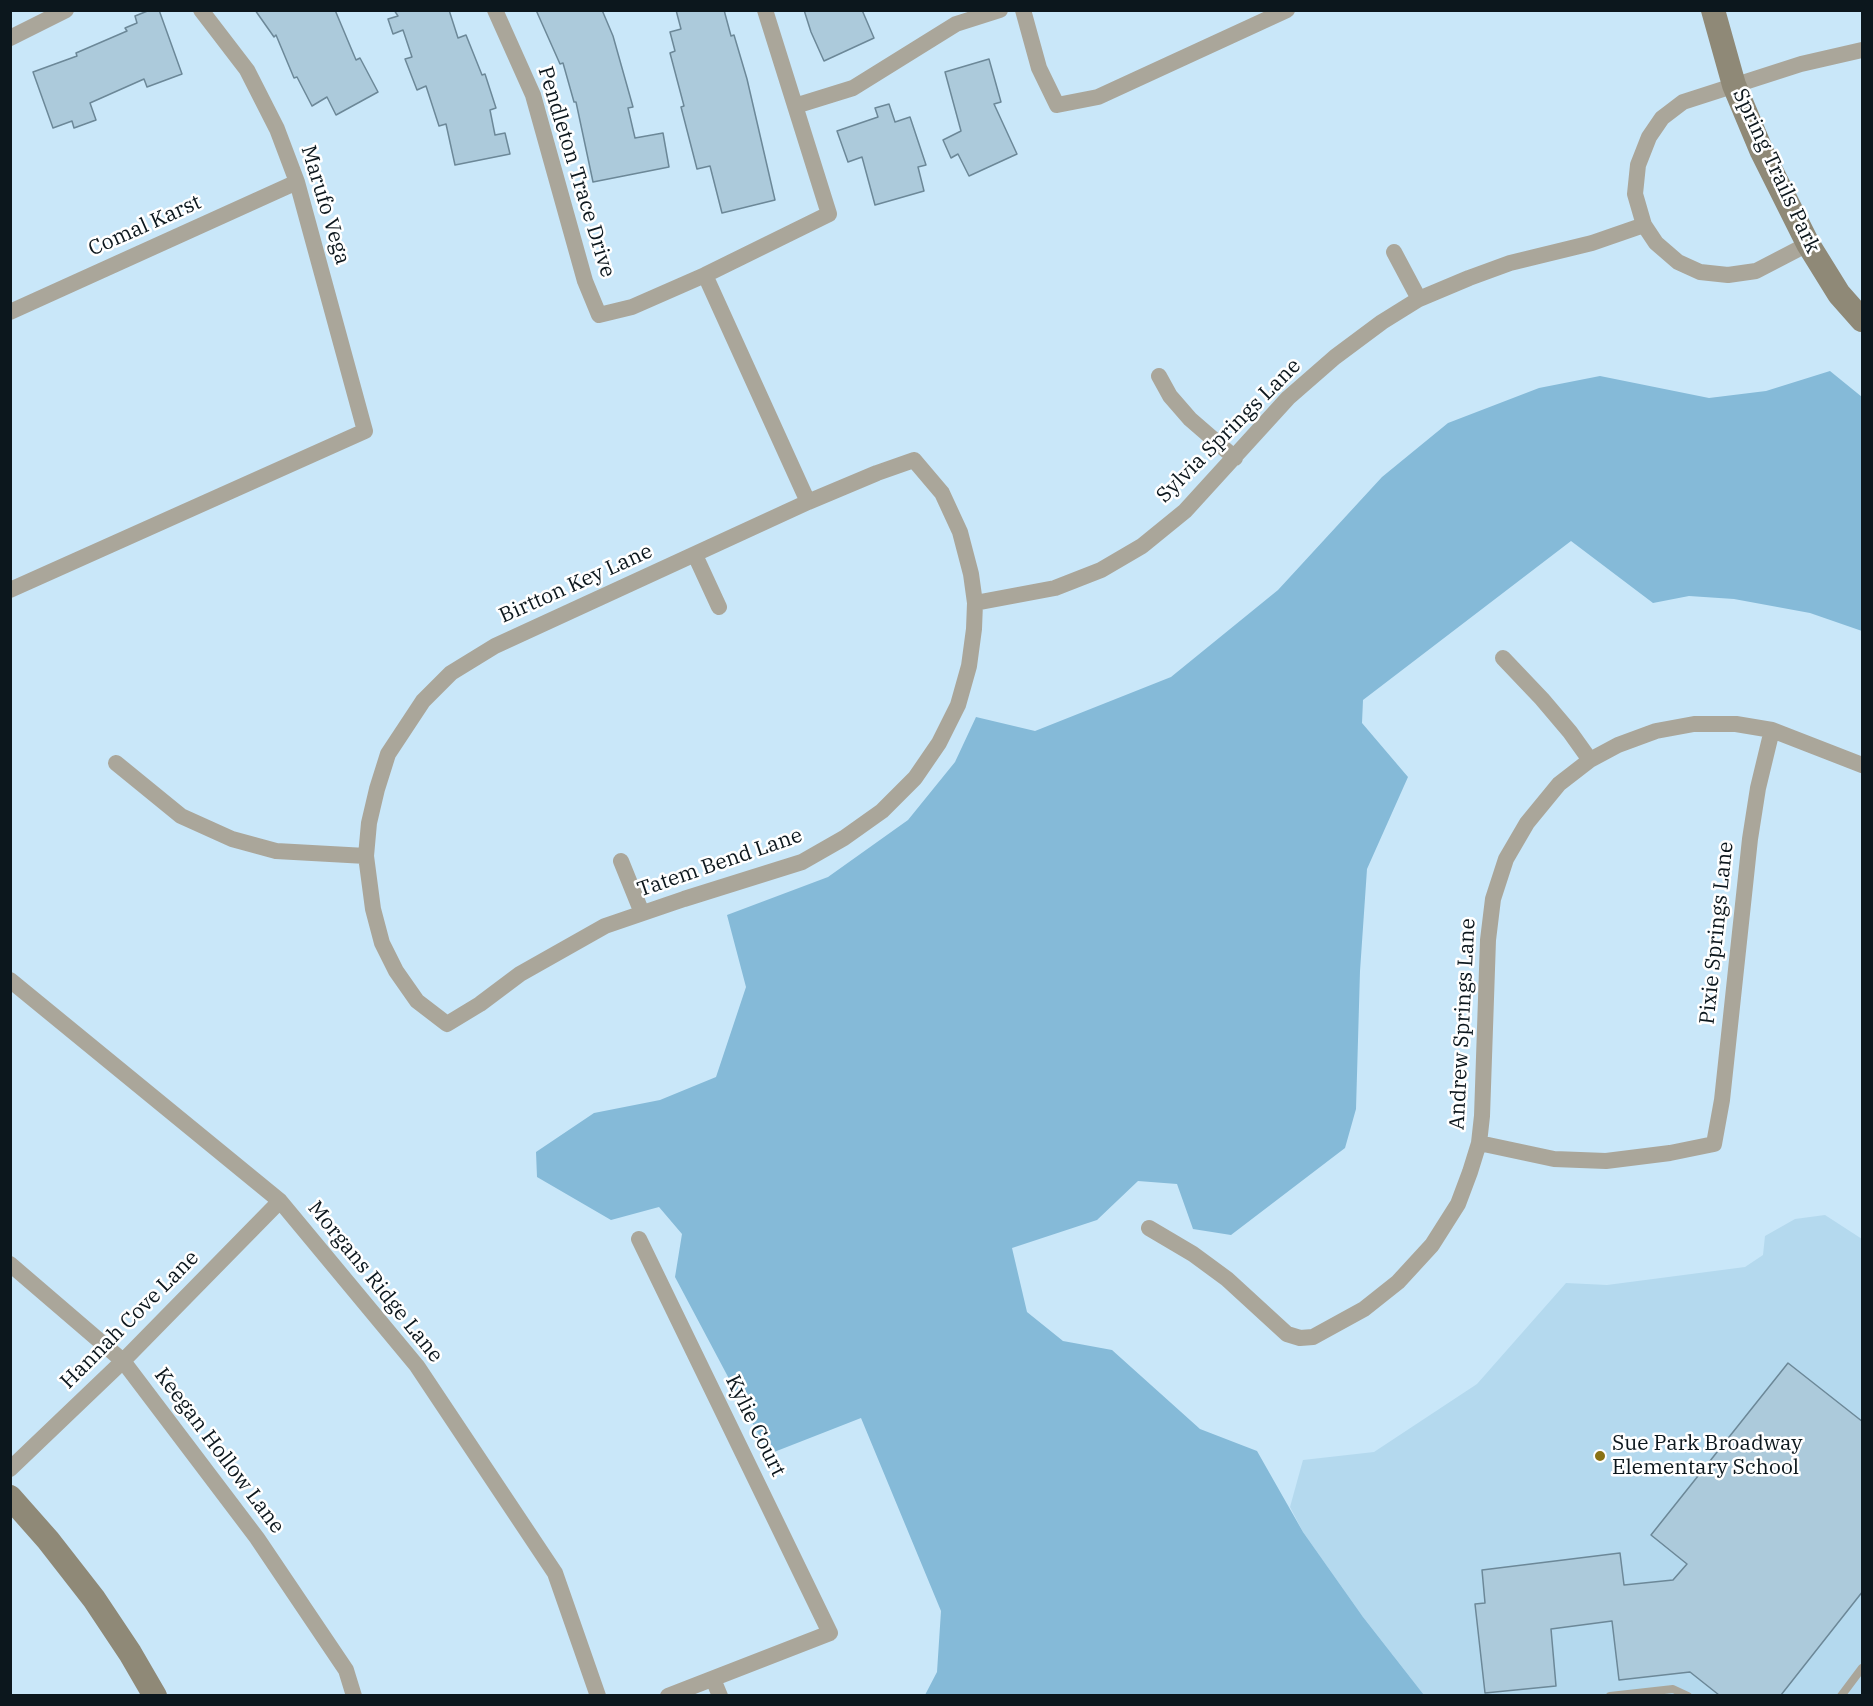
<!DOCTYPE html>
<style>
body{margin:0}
#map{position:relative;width:1873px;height:1706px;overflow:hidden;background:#c9e7f9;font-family:"IBM Plex Serif",serif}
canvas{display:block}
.frame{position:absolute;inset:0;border:12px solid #0c171d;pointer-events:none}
</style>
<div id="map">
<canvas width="1873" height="1706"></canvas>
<div class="frame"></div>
</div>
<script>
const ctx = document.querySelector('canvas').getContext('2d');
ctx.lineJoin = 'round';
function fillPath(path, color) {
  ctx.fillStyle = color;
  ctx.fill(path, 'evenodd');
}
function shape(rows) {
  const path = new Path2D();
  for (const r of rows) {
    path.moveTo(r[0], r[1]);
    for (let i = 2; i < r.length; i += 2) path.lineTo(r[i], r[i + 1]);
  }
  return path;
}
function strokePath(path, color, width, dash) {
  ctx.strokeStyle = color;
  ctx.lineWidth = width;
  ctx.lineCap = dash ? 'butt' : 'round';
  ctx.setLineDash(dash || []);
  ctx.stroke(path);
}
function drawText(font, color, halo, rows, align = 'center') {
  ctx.font = font + ' "IBM Plex Serif",serif';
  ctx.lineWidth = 5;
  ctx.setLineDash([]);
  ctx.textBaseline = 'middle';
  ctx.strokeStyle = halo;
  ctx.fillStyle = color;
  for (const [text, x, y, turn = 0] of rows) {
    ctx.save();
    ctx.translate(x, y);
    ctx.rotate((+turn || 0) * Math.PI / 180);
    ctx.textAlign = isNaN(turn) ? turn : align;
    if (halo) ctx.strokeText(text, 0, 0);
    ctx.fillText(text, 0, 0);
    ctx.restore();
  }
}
fillPath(shape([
 [1825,1215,1862,1239,1862,1695,1424,1695,1363,1617,1303,1532,1290,1507,1303,1460,1374,1452,1477,1384,1566,1283,1607,1285,1745,1267,1763,1255,1765,1236,1795,1219]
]), '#b4d9ee');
fillPath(shape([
 [1830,371,1862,397,1862,631,1810,613,1734,599,1689,596,1653,603,1571,541,1363,700,1362,723,1408,777,1367,869,1360,971,1356,1109,1345,1148,1231,1235,1193,1229,1177,1184,1138,1181,1097,1220,1012,1248,1027,1312,1063,1341,1112,1350,1200,1429,1257,1451,1303,1532,1363,1617,1424,1695,925,1695,937,1672,941,1611,861,1418,769,1454,675,1277,682,1234,659,1207,611,1220,537,1177,536,1152,594,1113,660,1100,716,1077,746,987,727,915,828,877,908,820,955,762,976,717,1035,731,1171,677,1278,590,1382,477,1448,423,1539,388,1600,376,1709,398,1766,391]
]), '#85bad8');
const building = shape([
 [150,10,159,10,182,74,147,87,144,79,90,103,96,120,74,128,72,121,53,128,33,72,77,56,76,53,127,31,125,28,137,23,135,16,150,10],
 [255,10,335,10,356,60,360,58,378,92,336,115,327,97,312,106,297,77,294,78,276,35,274,37,255,10],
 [394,10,449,10,458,38,466,35,482,75,485,74,496,108,490,110,495,135,505,133,510,154,455,165,446,124,439,126,426,86,417,90,405,59,412,57,403,30,393,34,388,19,398,16,394,10],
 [536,10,602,10,613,36,633,107,628,108,635,138,663,133,669,167,593,182,576,102,574,102,563,63,560,64,536,10],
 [676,10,724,10,731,36,734,35,747,79,775,200,722,213,710,166,697,169,681,107,684,106,670,53,675,51,670,32,681,29,676,10],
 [804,10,862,10,874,38,824,61,811,32,804,10],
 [989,59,1001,102,994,104,1017,154,969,176,958,154,951,158,943,140,961,131,945,72,989,59],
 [889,104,895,122,910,117,926,165,918,167,924,191,875,205,862,157,848,162,837,131,878,117,875,108,889,104],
 [1788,1363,1863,1422,1863,1591,1781,1695,1719,1695,1690,1672,1619,1680,1612,1621,1551,1629,1556,1686,1485,1693,1475,1604,1485,1603,1482,1570,1620,1553,1624,1585,1673,1580,1687,1564,1651,1535,1788,1363]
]);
fillPath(building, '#accadb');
strokePath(building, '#6c8898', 1.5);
strokePath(shape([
 [1610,1696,1673,1689,1688,1696],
 [1841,1696,1862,1668]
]), '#aaa69a', 8);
strokePath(shape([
 [495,10,533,95,585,281,599,315,632,307,705,275,829,214,765,10],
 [1023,10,1039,68,1057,105,1098,97,1287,10],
 [10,38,66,10],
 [795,106,853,88,956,24,1000,10],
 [1808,244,1756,271,1728,275,1700,272,1678,262,1656,243,1644,225,1635,194,1638,165,1649,137,1662,118,1683,102,1801,64,1862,50],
 [1394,252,1419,299],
 [705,275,808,502],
 [10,312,297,182],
 [1159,376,1170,396,1190,419,1235,458],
 [914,460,942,493,960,532,971,574,975,603,974,629,969,666,958,705,939,743,915,778,882,811,844,838,802,862,684,899,605,926,520,974,480,1004,447,1024,417,1001,396,971,382,943,373,909,366,856,369,823,377,789,388,754,423,701,451,673,495,646,808,502,877,473,914,460],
 [695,555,719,607],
 [10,590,365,431,297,182,277,129,247,70,201,10],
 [975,603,1055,588,1101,570,1142,546,1185,511,1288,398,1335,357,1382,322,1419,299,1469,278,1510,263,1592,243,1644,225],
 [1503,658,1542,699,1570,732,1590,760],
 [116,763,181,816,232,839,276,851,366,856],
 [621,861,642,913],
 [10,980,280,1201,417,1366,555,1573,598,1696],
 [1479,1143,1554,1159,1606,1161,1670,1153,1714,1144,1722,1100,1750,839,1758,788,1772,730],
 [1149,1228,1193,1254,1227,1279,1287,1334,1300,1338,1313,1337,1364,1309,1398,1282,1432,1245,1458,1204,1470,1172,1479,1143,1482,1116,1488,940,1493,899,1506,859,1527,823,1559,784,1590,760,1618,745,1656,731,1694,724,1736,724,1772,730,1862,765],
 [639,1239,830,1633,668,1696],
 [10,1264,123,1361,257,1538,346,1670,354,1696],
 [10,1469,123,1361,280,1201],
 [713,1679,720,1696]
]), '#aaa69a', 16);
strokePath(shape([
 [1713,10,1734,85,1762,152,1808,244,1839,294,1862,320],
 [10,1497,48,1540,94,1599,130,1653,155,1696]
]), '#8f8977', 24);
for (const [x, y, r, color] of [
 [1600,1456,6,"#8a7214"]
]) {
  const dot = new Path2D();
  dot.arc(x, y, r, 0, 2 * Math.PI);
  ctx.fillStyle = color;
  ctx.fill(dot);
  strokePath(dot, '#fff', 2);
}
drawText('21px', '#0c171d', '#fff', [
 ["Spring Trails Park",1776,171,65],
 ["Pendleton Trace Drive",576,172,73],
 ["Marufo Vega",325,205,73],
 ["Comal Karst",145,226,-24],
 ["Sylvia Springs Lane",1229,431,-45],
 ["Birtton Key Lane",576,584,-24],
 ["Tatem Bend Lane",720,863,-19],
 ["Pixie Springs Lane",1717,933,-84],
 ["Andrew Springs Lane",1463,1024,-87],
 ["Morgans Ridge Lane",375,1282,51],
 ["Hannah Cove Lane",130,1320,-45],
 ["Kylie Court",755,1426,64],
 ["Keegan Hollow Lane",219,1451,53]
]);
drawText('21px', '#0c171d', '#fff', [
 ["Sue Park Broadway",1612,1444],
 ["Elementary School",1612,1468]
], 'left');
</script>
